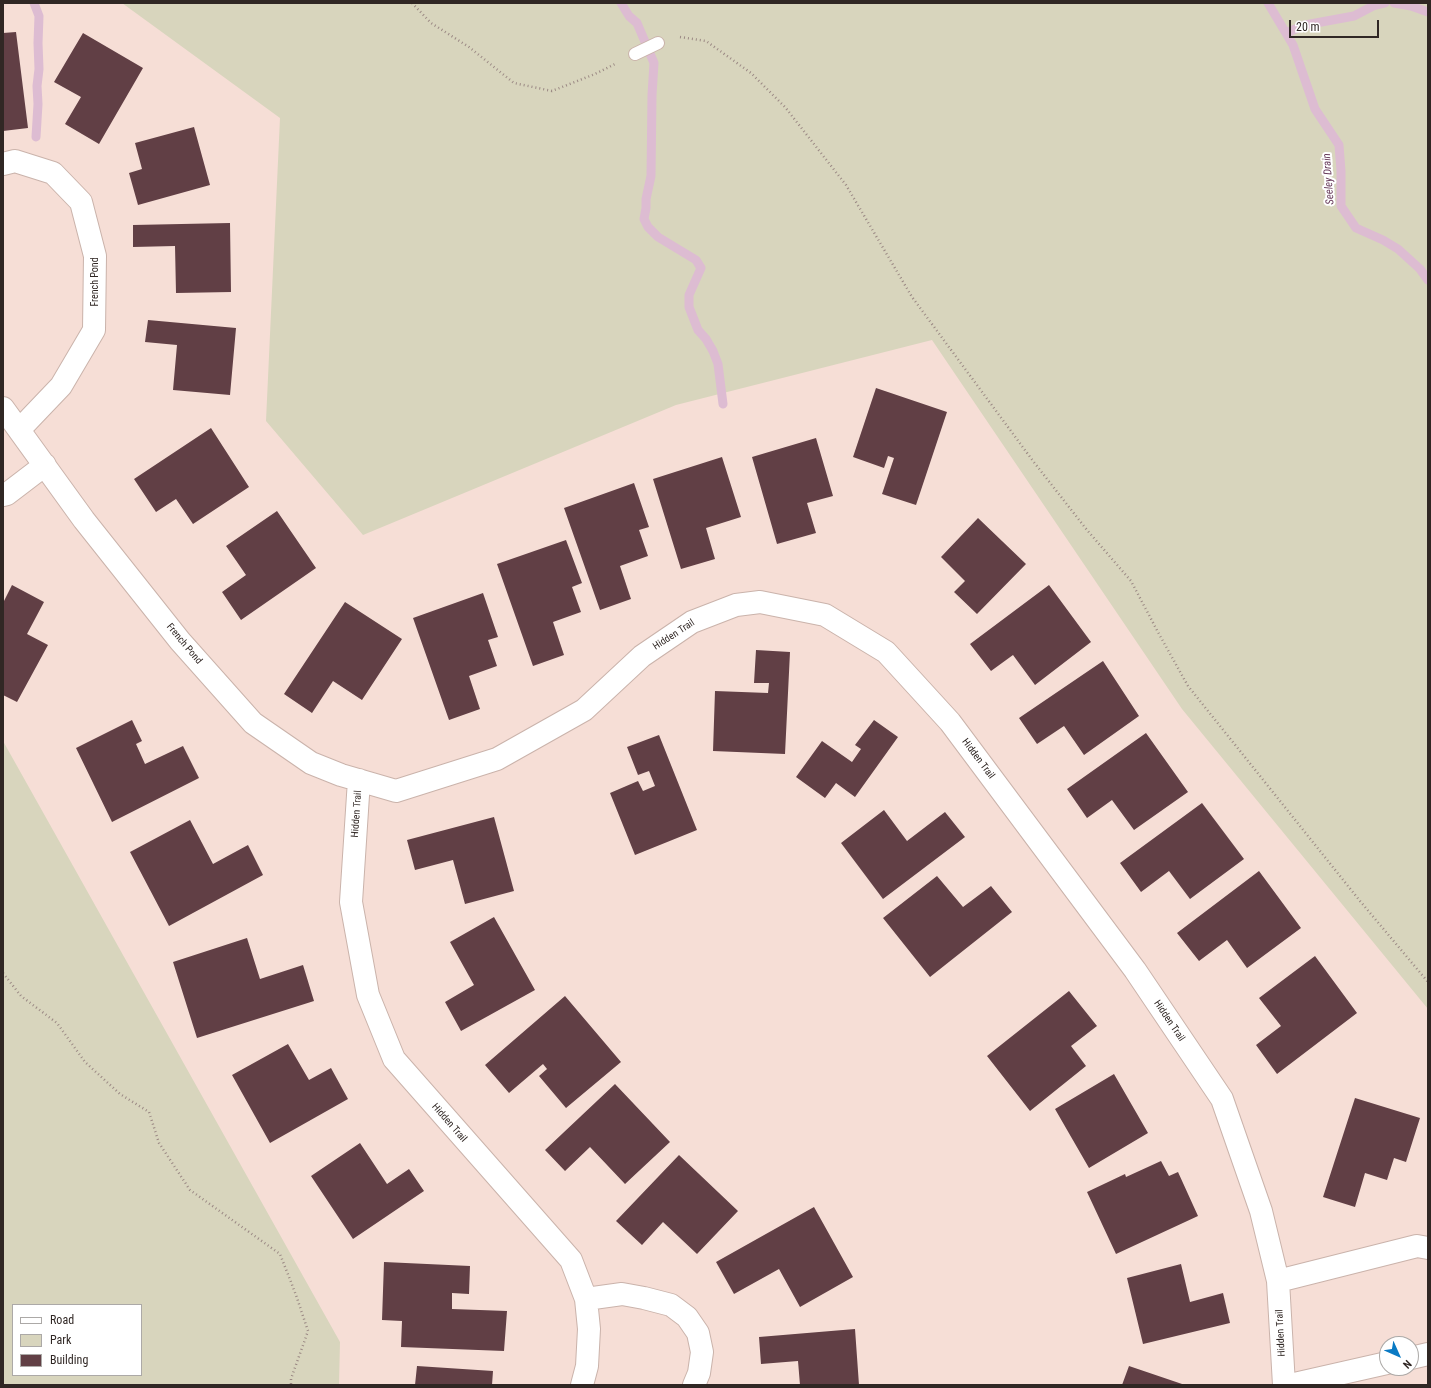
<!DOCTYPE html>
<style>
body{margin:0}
#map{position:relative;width:1431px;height:1388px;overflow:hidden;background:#f6ded6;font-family:"Roboto Condensed",sans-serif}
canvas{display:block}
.frame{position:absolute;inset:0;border:4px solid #302724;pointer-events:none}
.legend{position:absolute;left:12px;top:1304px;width:130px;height:72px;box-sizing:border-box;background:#fff;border:1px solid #aca9a7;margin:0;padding:5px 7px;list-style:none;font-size:12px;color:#302724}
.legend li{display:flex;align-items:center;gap:8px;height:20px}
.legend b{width:20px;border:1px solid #aca9a7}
.north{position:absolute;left:1379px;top:1336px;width:40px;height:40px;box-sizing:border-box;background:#fff;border:1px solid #aca9a7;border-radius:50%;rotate:135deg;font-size:11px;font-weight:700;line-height:16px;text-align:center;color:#302724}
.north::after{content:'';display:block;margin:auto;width:14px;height:18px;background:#0a7ac4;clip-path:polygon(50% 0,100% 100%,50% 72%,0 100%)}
.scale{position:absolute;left:1289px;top:20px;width:90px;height:18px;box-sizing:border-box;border:2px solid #302724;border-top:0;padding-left:5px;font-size:12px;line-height:14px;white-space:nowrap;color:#302724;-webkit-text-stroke:3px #fff;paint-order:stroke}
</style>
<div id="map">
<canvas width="1431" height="1388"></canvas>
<div class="frame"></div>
<ul class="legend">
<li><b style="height:5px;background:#fff"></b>Road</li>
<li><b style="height:11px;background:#d8d5bd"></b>Park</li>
<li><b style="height:11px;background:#613f45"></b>Building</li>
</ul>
<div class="north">N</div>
<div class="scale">20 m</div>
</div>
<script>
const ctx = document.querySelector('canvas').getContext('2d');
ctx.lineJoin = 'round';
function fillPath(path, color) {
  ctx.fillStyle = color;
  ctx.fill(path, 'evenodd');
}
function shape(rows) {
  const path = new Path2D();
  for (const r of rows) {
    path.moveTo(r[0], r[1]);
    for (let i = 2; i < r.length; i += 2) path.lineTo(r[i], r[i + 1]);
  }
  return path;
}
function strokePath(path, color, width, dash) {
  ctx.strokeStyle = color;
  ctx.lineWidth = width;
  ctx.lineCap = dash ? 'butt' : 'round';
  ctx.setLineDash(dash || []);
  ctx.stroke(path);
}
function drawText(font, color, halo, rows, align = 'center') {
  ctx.font = font + ' "Roboto Condensed",sans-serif';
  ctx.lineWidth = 4;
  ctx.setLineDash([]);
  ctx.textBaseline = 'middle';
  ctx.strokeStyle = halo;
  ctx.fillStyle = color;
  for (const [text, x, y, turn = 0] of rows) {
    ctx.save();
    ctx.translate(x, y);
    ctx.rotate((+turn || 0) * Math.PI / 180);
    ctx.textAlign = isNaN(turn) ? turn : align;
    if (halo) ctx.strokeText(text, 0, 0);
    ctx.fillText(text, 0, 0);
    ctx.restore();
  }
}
fillPath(shape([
 [122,3,1428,3,1428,1009,1182,709,932,340,676,405,363,535,266,421,280,118],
 [3,741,340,1342,339,1385,3,1385],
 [13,1305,141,1305,141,1375,13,1375]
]), '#d8d5bd');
strokePath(shape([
 [34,3,39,16,38,43,39,69,37,86,38,104,36,137],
 [621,3,629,16,637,23,654,63,652,95,651,176,646,199,646,208,644,219,648,227,658,237,696,260,701,268,689,295,689,307,698,330,706,339,713,351,718,364,723,404],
 [1268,3,1293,45,1315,109,1339,145,1341,171,1341,206,1356,228,1383,240,1398,249,1420,269,1428,280],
 [1394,3,1411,6,1428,12],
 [1286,33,1305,25,1354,16,1373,6,1385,3]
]), '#ddbcd2', 9);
fillPath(shape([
 [16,32,28,128,3,131,3,33],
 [83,33,143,68,99,144,65,124,81,97,54,82],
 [194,127,210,185,138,205,129,173,142,169,135,143],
 [230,223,231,292,176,293,175,246,133,247,133,225],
 [148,320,236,328,230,395,173,390,177,345,145,342],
 [876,388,947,412,916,505,882,494,894,458,888,456,884,468,853,457],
 [211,428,249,487,193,524,176,499,156,512,134,479],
 [816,438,833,496,807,503,816,533,777,544,752,457],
 [722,457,741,517,706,528,715,559,681,569,653,479],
 [634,483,649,527,639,530,648,556,620,566,631,599,600,610,564,508],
 [277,511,316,568,241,620,222,592,246,575,226,546],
 [978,518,1026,564,977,614,954,592,965,581,941,557],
 [566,540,582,583,572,587,581,612,553,622,564,655,533,666,497,564],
 [12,585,44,602,27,634,48,645,17,702,3,695,3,603],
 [1049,585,1091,642,1035,685,1013,655,991,671,970,644],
 [483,593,498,637,488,640,497,666,469,676,480,709,449,720,413,618],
 [345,602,402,639,362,700,333,681,312,713,284,694],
 [756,650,790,652,785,754,713,751,715,691,768,693,769,683,754,683],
 [1103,661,1139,716,1084,755,1064,726,1037,744,1019,718],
 [132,720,142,741,136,744,145,764,183,746,199,778,112,822,76,748],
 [874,720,898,737,855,797,836,783,825,798,796,777,822,741,852,762,861,749,855,745],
 [1146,733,1188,792,1134,830,1112,800,1087,818,1067,789],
 [659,735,697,830,635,855,610,793,638,781,643,791,655,786,649,771,638,775,627,747],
 [1202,803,1244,859,1190,899,1169,871,1141,892,1120,863],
 [884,810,907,841,945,812,965,837,883,899,841,843],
 [494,817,514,891,465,904,453,860,415,870,407,840],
 [190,820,213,864,248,845,263,875,169,926,130,852],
 [1259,871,1301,928,1247,968,1227,940,1199,961,1177,933],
 [937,876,963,907,991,886,1012,912,930,977,883,918],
 [494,917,535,990,461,1031,445,1002,474,985,450,942],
 [247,938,260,979,303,965,314,1001,197,1038,173,962],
 [1315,956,1357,1013,1277,1074,1256,1045,1281,1026,1259,998],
 [1069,991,1097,1026,1071,1046,1086,1066,1030,1111,987,1056],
 [565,996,621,1062,566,1108,539,1076,547,1069,543,1064,509,1093,485,1065],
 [288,1044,309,1080,331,1068,348,1099,270,1143,232,1075],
 [1114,1074,1148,1133,1089,1168,1055,1109],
 [615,1084,670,1142,625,1184,590,1147,565,1171,545,1150],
 [1355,1098,1420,1118,1406,1162,1394,1158,1387,1180,1365,1173,1355,1207,1323,1197],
 [360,1143,387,1184,409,1169,424,1191,353,1239,311,1176],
 [679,1155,738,1211,697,1254,663,1222,642,1245,616,1221],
 [1161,1161,1169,1176,1178,1172,1198,1216,1116,1254,1087,1192,1125,1174,1126,1177],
 [814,1207,853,1277,800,1307,779,1269,734,1294,716,1262],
 [384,1262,470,1266,469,1294,452,1293,452,1309,507,1311,504,1351,401,1347,402,1321,382,1320],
 [1181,1264,1190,1302,1223,1293,1230,1323,1143,1344,1127,1278],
 [855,1329,859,1385,800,1385,798,1361,761,1364,759,1337],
 [417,1366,493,1371,492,1385,415,1385],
 [1129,1366,1185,1385,1122,1385]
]), '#613f45');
const lane = shape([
 [635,54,658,43]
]);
const street = shape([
 [3,164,15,161,53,173,81,202,95,256,94,330,61,386,19,430],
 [3,408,84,520,180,641,253,723,311,763,341,775,396,791,497,759,584,710,642,656,692,622,736,605,760,602,825,615,886,652,950,722,1135,970,1222,1099,1261,1211,1278,1281,1284,1385],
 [3,495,7,494,45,465],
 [359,780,351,902,368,995,394,1059,571,1260,586,1299,589,1329,587,1366,582,1385],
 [1278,1281,1417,1246,1428,1248],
 [586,1299,622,1294,644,1298,671,1305,687,1317,698,1333,702,1352,699,1373,694,1385],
 [1411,1358,1428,1354],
 [1290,1385,1387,1363]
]);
strokePath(lane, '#cab3ab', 14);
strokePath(street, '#cab3ab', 24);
strokePath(shape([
 [412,3,431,23,469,47,514,83,552,91,595,74,617,63],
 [680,37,706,41,751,73,785,107,846,185,912,297,1033,461,1087,530,1131,581,1159,634,1188,686,1360,901,1428,982],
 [3,973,21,996,57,1023,85,1062,120,1094,149,1112,159,1143,190,1190,280,1254,296,1295,308,1331,291,1379,291,1385]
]), '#9b8984', 2.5, [1, 3]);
strokePath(lane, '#fff', 12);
strokePath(street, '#fff', 22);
drawText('10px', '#302724', '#fff', [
 ["French Pond",95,282,-90],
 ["Hidden Trail",674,635,-33],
 ["French Pond",184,644,50],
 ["Hidden Trail",978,759,53],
 ["Hidden Trail",357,814,-86],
 ["Hidden Trail",1169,1021,56],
 ["Hidden Trail",449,1123,49],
 ["Hidden Trail",1281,1333,-93]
]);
drawText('italic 11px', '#66395a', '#fff', [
 ["Seeley Drain",1329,179,-94]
]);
</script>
